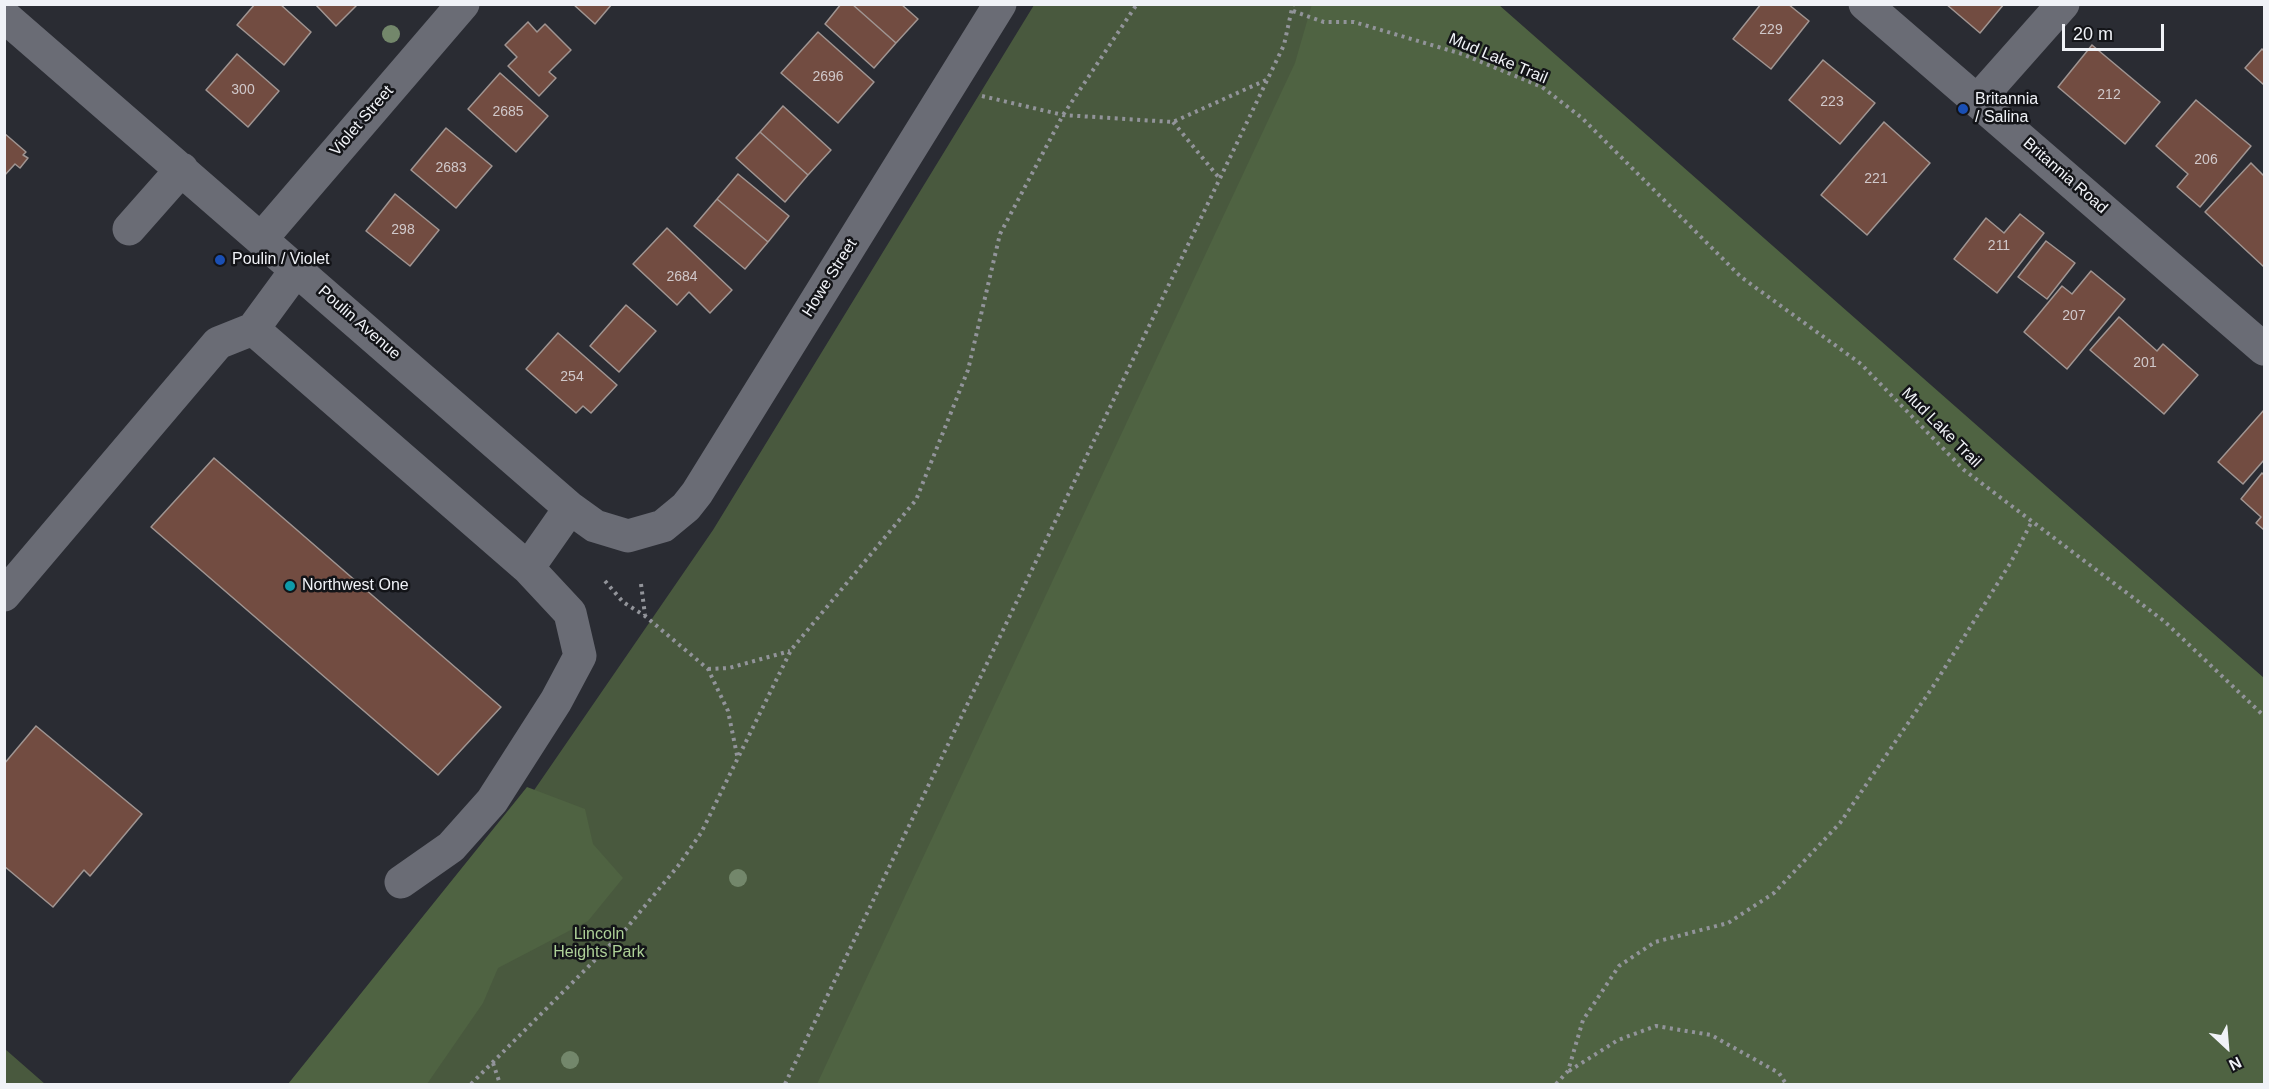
<!DOCTYPE html>
<style>
body{margin:0}
#map{position:relative;width:2269px;height:1089px;overflow:hidden;background:#2a2c33;font-family:Arial,sans-serif}
canvas{display:block}
.frame{position:absolute;inset:0;border:6px solid #f0f2f7;pointer-events:none}
.north{position:absolute;left:2197px;top:1017px;width:60px;height:60px;-webkit-text-stroke:4px #131418;paint-order:stroke;rotate:154deg;font-size:16px;font-weight:700;line-height:24px;text-align:center;color:#f0f2f7}
.north::after{content:'';display:block;margin:auto;width:21px;height:27px;background:#f0f2f7;clip-path:polygon(50% 0,100% 100%,50% 72%,0 100%)}
.scale{position:absolute;left:2062px;top:24px;width:102px;height:27px;box-sizing:border-box;border:3px solid #f0f2f7;border-top:0;padding-left:8px;font-size:18px;line-height:21px;white-space:nowrap;color:#f0f2f7;-webkit-text-stroke:4px #131418;paint-order:stroke}
</style>
<div id="map">
<canvas width="2269" height="1089"></canvas>
<div class="frame"></div>
<div class="north">N</div>
<div class="scale">20 m</div>
</div>
<script>
const ctx = document.querySelector('canvas').getContext('2d');
ctx.lineJoin = 'round';
function fillPath(path, color) {
  ctx.fillStyle = color;
  ctx.fill(path, 'evenodd');
}
function shape(rows) {
  const path = new Path2D();
  for (const r of rows) {
    path.moveTo(r[0], r[1]);
    for (let i = 2; i < r.length; i += 2) path.lineTo(r[i], r[i + 1]);
  }
  return path;
}
function strokePath(path, color, width, dash) {
  ctx.strokeStyle = color;
  ctx.lineWidth = width;
  ctx.lineCap = dash ? 'butt' : 'round';
  ctx.setLineDash(dash || []);
  ctx.stroke(path);
}
function drawText(font, color, halo, rows, align = 'center') {
  ctx.font = font + ' Arial,sans-serif';
  ctx.lineWidth = 5;
  ctx.setLineDash([]);
  ctx.textBaseline = 'middle';
  ctx.strokeStyle = halo;
  ctx.fillStyle = color;
  for (const [text, x, y, turn = 0] of rows) {
    ctx.save();
    ctx.translate(x, y);
    ctx.rotate((+turn || 0) * Math.PI / 180);
    ctx.textAlign = isNaN(turn) ? turn : align;
    if (halo) ctx.strokeText(text, 0, 0);
    ctx.fillText(text, 0, 0);
    ctx.restore();
  }
}
fillPath(shape([
 [1034,5,1346,5,852,1084,332,1084,713,530],
 [5,1049,45,1084,5,1084]
]), '#49593e');
fillPath(shape([
 [1312,4,1499,5,2264,678,2264,1084,817,1084,1295,63],
 [527,787,585,809,593,844,623,878,588,921,498,968,483,1003,427,1084,288,1084]
]), '#4f6342');
const building = shape([
 [255,4,280,4,311,32,284,65,237,25,255,4],
 [315,4,358,4,336,26,315,4],
 [573,4,612,4,595,24,573,4],
 [841,4,852,4,896,43,874,68,825,24,841,4],
 [852,4,901,4,918,19,896,43,852,4],
 [1761,4,1788,4,1809,21,1771,69,1733,39,1761,4],
 [1946,4,2004,4,1980,33,1946,4],
 [528,22,537,32,545,24,571,50,549,72,556,78,539,96,508,66,517,57,505,45,528,22],
 [818,32,874,82,838,123,781,73,818,32],
 [2092,45,2160,102,2125,144,2058,87,2092,45],
 [2262,49,2264,51,2264,85,2245,68,2262,49],
 [237,54,279,91,248,127,206,90,237,54],
 [1823,60,1875,103,1840,144,1789,100,1823,60],
 [500,73,548,116,516,152,468,109,500,73],
 [2196,100,2251,146,2200,207,2177,187,2188,174,2156,146,2196,100],
 [783,106,831,150,808,175,760,132,783,106],
 [1884,122,1930,163,1867,235,1821,195,1884,122],
 [446,128,492,166,456,208,411,170,446,128],
 [760,132,808,175,785,202,736,158,760,132],
 [4,133,26,152,23,155,28,158,20,168,15,164,4,176,4,133],
 [2251,163,2264,176,2264,267,2205,212,2251,163],
 [738,174,789,216,768,242,717,199,738,174],
 [395,194,439,230,410,266,366,231,395,194],
 [717,199,768,242,745,269,694,226,717,199],
 [2020,214,2044,233,1997,293,1954,259,1986,218,2004,233,2020,214],
 [667,228,732,290,710,313,689,292,677,305,633,264,667,228],
 [2046,241,2075,263,2047,299,2018,277,2046,241],
 [2091,271,2125,299,2067,369,2024,332,2062,286,2072,294,2091,271],
 [626,305,656,331,619,372,590,346,626,305],
 [2119,317,2157,351,2163,344,2198,375,2164,414,2090,350,2119,317],
 [558,333,617,385,591,413,583,406,576,413,526,369,558,333],
 [2264,410,2264,460,2243,484,2218,462,2264,410],
 [214,458,501,707,438,775,151,527,214,458],
 [2262,473,2264,475,2264,530,2256,523,2261,517,2241,499,2262,473],
 [36,726,142,814,90,876,84,870,53,907,4,866,4,764,36,726]
]);
fillPath(building, '#724c41');
strokePath(building, '#a09592', 1.5);
strokePath(shape([
 [1293,11,1324,22,1354,22,1462,54,1542,87,1582,118,1741,277,1861,364,1964,470,2164,621,2264,716],
 [982,96,1063,115,1173,122,1266,80],
 [1173,122,1220,179],
 [605,581,623,602,645,616,708,669,728,711,738,760],
 [641,584,645,615],
 [708,669,729,668,790,651],
 [493,1063,500,1084],
 [1569,1071,1618,1040,1656,1026,1711,1035,1779,1073,1786,1084],
 [471,1084,625,930,678,866,701,833,791,650,916,500,968,370,1000,234,1063,115,1137,4],
 [785,1084,1284,45,1293,4],
 [1556,1084,1568,1071,1583,1020,1619,966,1655,942,1728,923,1774,893,1840,823,1934,685,2011,562,2032,521]
]), '#92949a', 4, [3, 4.5]);
strokePath(shape([
 [1865,4,2264,349],
 [4,16,570,508,595,526,628,536,663,526,686,507,697,493,1000,4],
 [1977,101,2063,4],
 [129,229,182,169],
 [262,238,463,4],
 [253,329,528,568,570,508],
 [4,595,218,343,253,329,297,269],
 [401,882,451,847,492,801,556,701,580,656,570,613,528,568]
]), '#6a6c75', 33);
ctx.fillStyle = '#73876b';
for (const [x, y] of [
 [391,34],
 [738,878],
 [570,1060]
]) {
  ctx.beginPath();
  ctx.arc(x, y, 9, 0, 2 * Math.PI);
  ctx.fill();
}
for (const [x, y, r, color] of [
 [1963,109,6,"#1a4fb4"],
 [220,260,6,"#1a4fb4"],
 [290,586,6,"#0f9aa8"]
]) {
  const dot = new Path2D();
  dot.arc(x, y, r, 0, 2 * Math.PI);
  ctx.fillStyle = color;
  ctx.fill(dot);
  strokePath(dot, '#131418', 2);
}
drawText('14px', '#d0c8ca', null, [
 ["229",1771,30],
 ["2696",828,77],
 ["300",243,90],
 ["212",2109,95],
 ["223",1832,102],
 ["2685",508,112],
 ["206",2206,160],
 ["2683",451,168],
 ["221",1876,179],
 ["298",403,230],
 ["211",1999,246],
 ["2684",682,277],
 ["207",2074,316],
 ["201",2145,363],
 ["254",572,377]
]);
drawText('16px', '#f0f2f7', '#131418', [
 ["Mud Lake Trail",1498,59,23],
 ["Violet Street",362,121,-49],
 ["Britannia Road",2065,176,41],
 ["Howe Street",830,278,-58],
 ["Poulin Avenue",359,323,41],
 ["Mud Lake Trail",1941,428,45]
]);
drawText('16px', '#f0f2f7', '#131418', [
 ["Britannia",1975,100],
 ["/ Salina",1975,118],
 ["Poulin / Violet",232,260],
 ["Northwest One",302,586]
], 'left');
drawText('16px', '#aed198', '#131418', [
 ["Lincoln",599,935],
 ["Heights Park",599,953]
]);
</script>
